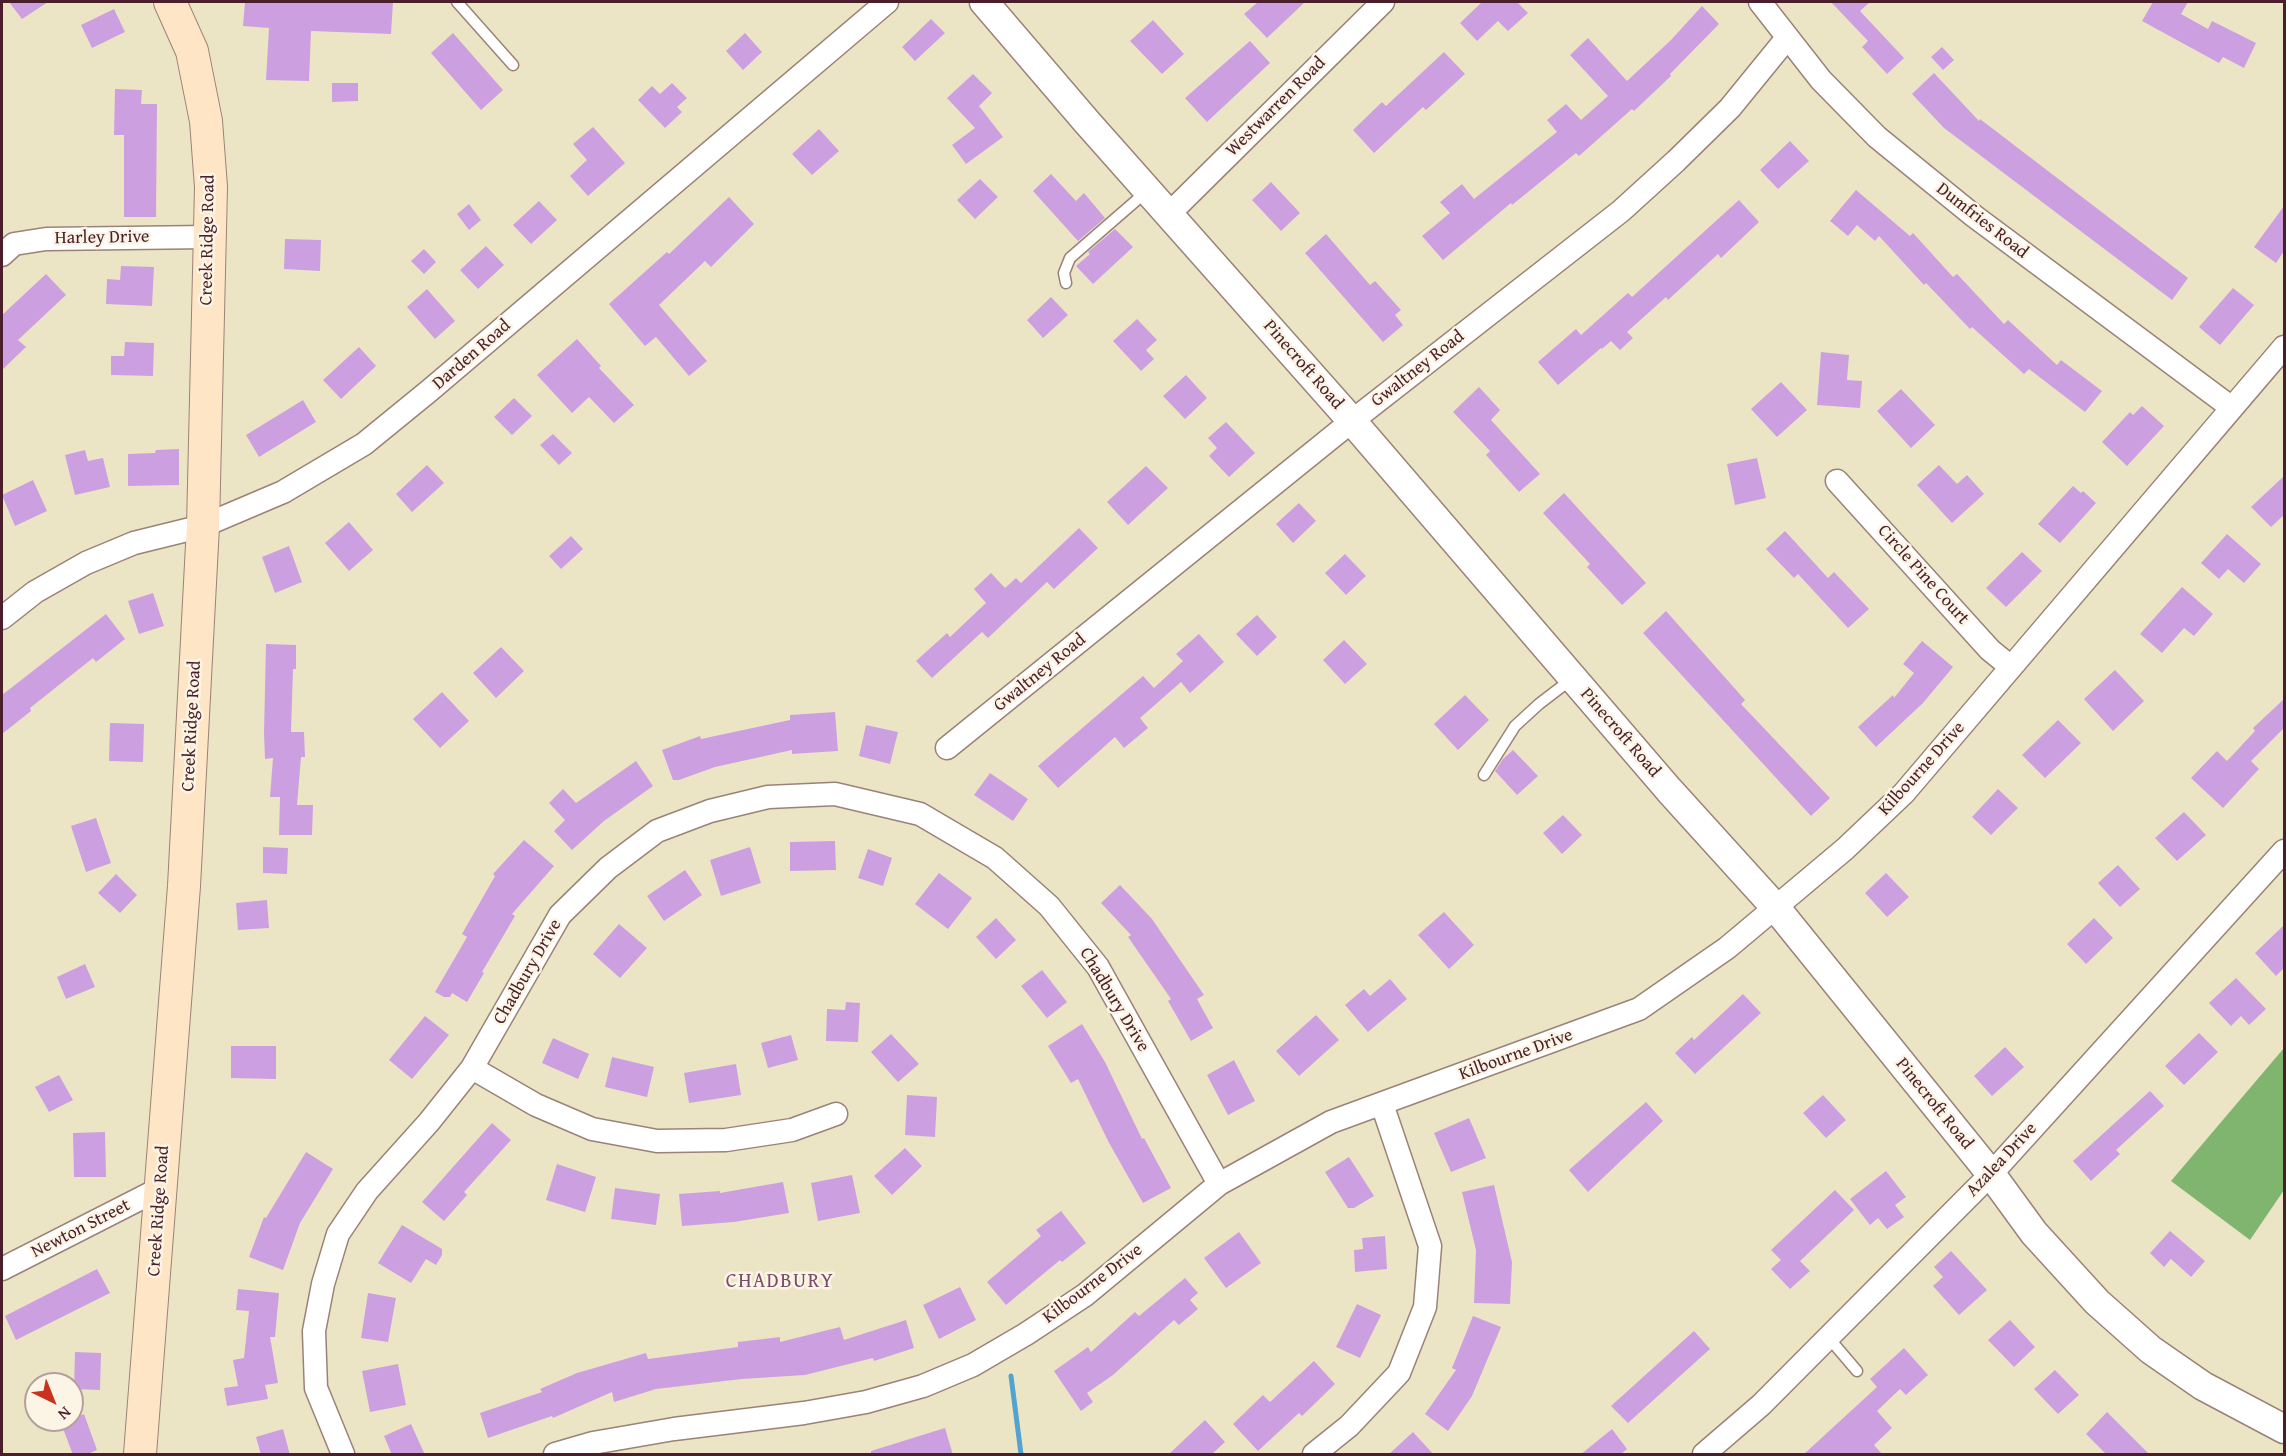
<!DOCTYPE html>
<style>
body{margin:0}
#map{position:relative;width:2286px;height:1456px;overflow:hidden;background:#ece5c5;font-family:"Gentium Book Plus",serif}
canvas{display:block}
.frame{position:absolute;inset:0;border:3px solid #4a1f2b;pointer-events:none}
.north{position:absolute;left:24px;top:1372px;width:60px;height:60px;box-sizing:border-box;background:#fcf5e5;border:2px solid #b59f9b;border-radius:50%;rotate:137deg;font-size:16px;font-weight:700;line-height:24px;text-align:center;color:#4a1f2b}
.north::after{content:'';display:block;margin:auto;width:21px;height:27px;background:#c8321e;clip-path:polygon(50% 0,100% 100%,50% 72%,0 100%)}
</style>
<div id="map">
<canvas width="2286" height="1456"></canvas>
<div class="frame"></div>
<div class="north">N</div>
</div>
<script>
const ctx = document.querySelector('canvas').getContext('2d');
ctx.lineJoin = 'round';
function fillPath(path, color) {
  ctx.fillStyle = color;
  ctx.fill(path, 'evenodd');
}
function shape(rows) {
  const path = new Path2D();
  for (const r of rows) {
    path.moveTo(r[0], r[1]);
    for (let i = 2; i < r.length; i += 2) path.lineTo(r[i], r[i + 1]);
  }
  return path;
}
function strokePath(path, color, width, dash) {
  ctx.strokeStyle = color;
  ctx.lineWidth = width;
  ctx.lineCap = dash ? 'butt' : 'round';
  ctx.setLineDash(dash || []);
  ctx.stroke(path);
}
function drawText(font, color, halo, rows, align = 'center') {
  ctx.font = font + ' "Gentium Book Plus",serif';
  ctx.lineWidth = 5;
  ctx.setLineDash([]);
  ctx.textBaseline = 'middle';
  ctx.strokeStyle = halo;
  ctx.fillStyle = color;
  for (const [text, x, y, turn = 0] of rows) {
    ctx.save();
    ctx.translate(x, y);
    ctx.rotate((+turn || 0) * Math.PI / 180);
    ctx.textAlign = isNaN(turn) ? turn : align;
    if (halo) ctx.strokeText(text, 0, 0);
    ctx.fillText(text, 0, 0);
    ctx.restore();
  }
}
fillPath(shape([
 [2284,1048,2284,1190,2250,1240,2171,1181]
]), '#80b570');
strokePath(shape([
 [1011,1376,1021,1454]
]), '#54a3ce', 5);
fillPath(shape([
 [9,2,48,2,22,19],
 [245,2,393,2,391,34,311,31,309,81,266,80,269,28,243,26],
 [1258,2,1305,2,1267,38,1244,14],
 [1482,2,1517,2,1528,13,1508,31,1498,21,1477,41,1460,23],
 [1831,2,1870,2,1860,11,1904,58,1887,74,1862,47,1868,41],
 [2153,2,2188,2,2181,14,2208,29,2212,21,2256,43,2244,68,2223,57,2219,63,2142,21],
 [1702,6,1719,24,1670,74,1671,76,1634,111,1632,109,1579,156,1576,153,1512,205,1511,203,1443,260,1422,236,1450,213,1440,202,1462,184,1474,199,1557,132,1547,120,1566,104,1581,120,1608,96,1570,55,1588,38,1627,81,1671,40],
 [114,9,125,32,92,48,81,25],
 [931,19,945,33,915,61,902,47],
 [1153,20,1184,54,1162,74,1130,41],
 [453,33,503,90,481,110,431,53],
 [745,33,762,52,743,70,726,51],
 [1250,41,1270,63,1207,122,1185,98],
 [1942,47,1954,60,1943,70,1931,57],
 [1444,52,1465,74,1426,110,1423,107,1374,153,1353,130,1382,102,1386,106],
 [1934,73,1979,121,1980,119,2188,278,2172,300,1944,128,1912,94],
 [973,74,992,93,979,106,1003,137,966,164,952,145,975,128,947,98],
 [332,83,358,83,358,101,332,102],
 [672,83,687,98,677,107,682,112,665,128,638,100,652,86,660,94],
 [115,89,142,90,141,104,157,104,156,217,124,217,124,135,114,135],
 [593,127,625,163,588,196,570,176,587,160,573,144],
 [819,129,839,151,812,175,792,154],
 [1790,141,1809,161,1778,189,1760,170],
 [1051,174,1076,201,1084,193,1105,218,1078,241,1033,191],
 [980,179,998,197,975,219,957,200],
 [1271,182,1300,213,1281,231,1252,200],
 [1856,190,1910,236,1913,233,1953,277,1957,274,2004,324,2008,320,2057,365,2061,360,2102,391,2085,412,2029,369,2024,374,1972,327,1970,329,1926,283,1924,285,1879,236,1875,241,1857,225,1848,236,1830,221],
 [729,197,754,224,711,267,705,261,659,305,707,361,689,376,656,337,645,346,609,304,667,252,669,254],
 [1739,200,1759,222,1721,258,1718,254,1668,300,1666,297,1627,332,1633,338,1620,350,1611,341,1602,349,1601,348,1558,385,1538,362,1576,329,1581,335,1628,293,1632,297],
 [539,201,557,220,531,244,513,225],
 [469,204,481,220,469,230,457,214],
 [2284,206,2284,251,2276,263,2254,247],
 [1115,229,1133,247,1093,284,1076,266,1090,254,1088,252],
 [1326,234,1370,285,1375,281,1401,310,1395,315,1403,325,1383,342,1305,253],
 [285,239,321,240,320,271,284,269],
 [486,246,504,265,478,289,460,270],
 [424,249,436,262,424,274,411,261],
 [121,266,154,267,152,306,106,304,107,279,120,280],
 [46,274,66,295,18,340,26,347,2,370,2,315],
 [2233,288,2254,305,2220,345,2199,327],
 [427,289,455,321,435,339,407,307],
 [1051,297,1068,315,1043,338,1027,320],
 [1137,319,1157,340,1146,350,1154,359,1141,371,1113,341],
 [577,339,601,366,599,368,634,405,614,423,589,397,572,413,537,375],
 [125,342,154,343,153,376,111,375,111,356,124,356],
 [359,347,376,366,341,399,323,380],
 [1821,352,1849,355,1847,380,1862,381,1860,408,1817,405],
 [1186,375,1207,398,1185,419,1163,396],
 [1781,382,1807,410,1777,437,1751,409],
 [1479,387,1500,410,1491,420,1540,474,1519,492,1486,455,1490,451,1453,412],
 [1901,389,1935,425,1911,448,1877,411],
 [514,398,532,416,512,435,494,417],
 [303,400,316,422,259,457,246,435],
 [2142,406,2164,426,2127,466,2102,442,2130,412,2133,415],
 [1226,422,1255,453,1229,477,1209,456,1217,448,1208,438],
 [553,434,572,453,559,465,540,445],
 [179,449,179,485,128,486,128,454,155,453,156,450],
 [85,450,88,461,103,458,110,487,75,495,65,455],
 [1757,458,1766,498,1735,505,1727,464],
 [427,465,444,483,412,512,396,494],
 [1939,465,1957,484,1967,475,1984,494,1952,523,1917,485],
 [1146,466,1168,488,1128,525,1107,502],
 [2284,476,2284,515,2271,527,2251,507],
 [33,480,47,511,15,526,2,495],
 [2073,486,2081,493,2083,491,2096,503,2060,543,2038,524],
 [1564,493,1646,583,1622,605,1587,567,1590,564,1543,513],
 [1299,503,1316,521,1293,543,1276,524],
 [349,522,373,550,349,571,325,543],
 [1079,528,1098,548,1054,589,1047,582,988,638,982,632,932,678,916,661,947,633,950,637,986,603,974,589,991,573,1005,588,1016,578,1021,583],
 [1785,531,1828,578,1834,572,1869,609,1848,628,1798,574,1794,578,1766,549],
 [2227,534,2261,564,2244,583,2228,569,2219,579,2201,563],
 [571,536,583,549,561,569,549,556],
 [289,546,302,582,275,593,262,557],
 [2022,552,2042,571,2006,607,1986,588],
 [1345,554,1366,576,1346,595,1325,573],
 [2182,587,2213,614,2194,636,2184,628,2162,653,2140,634],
 [153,593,164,626,139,634,128,601],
 [1666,611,1745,700,1741,704,1830,798,1811,816,1643,633],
 [106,614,125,639,96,662,93,658,30,708,31,711,2,734,2,695],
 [1257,615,1277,637,1257,656,1236,634],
 [1199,634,1224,662,1190,693,1181,682,1140,718,1148,728,1124,748,1115,737,1058,788,1038,766,1143,676,1154,688,1183,661,1176,654],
 [1344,640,1367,664,1345,684,1323,660],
 [1922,641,1953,667,1923,703,1876,747,1858,727,1893,695,1894,698,1914,673,1903,664],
 [266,644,296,645,296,669,293,669,291,732,304,732,305,757,301,757,297,805,313,805,312,835,279,835,280,797,270,797,273,758,265,759,264,733],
 [501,647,524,671,496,698,473,673],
 [2115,670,2144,701,2113,731,2084,699],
 [442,692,469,721,440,748,413,719],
 [1465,695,1489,720,1458,750,1434,724],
 [2284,699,2284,728,2251,761,2259,769,2223,808,2191,778,2217,751,2227,761,2255,731,2253,728],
 [835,712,838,751,792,754,792,750,715,767,679,780,673,780,662,750,700,736,701,739,790,720,790,715],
 [2058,720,2081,743,2045,778,2022,755],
 [110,723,144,724,143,762,109,761],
 [866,725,898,732,890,764,859,756],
 [1513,750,1538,776,1517,795,1495,771,1503,759],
 [636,761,653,786,604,821,572,850,554,831,565,820,549,803,563,789,576,803],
 [990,773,1028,799,1013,821,974,795],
 [1998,789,2018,808,1991,835,1972,817],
 [2184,812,2206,835,2177,861,2155,838],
 [1563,815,1582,835,1562,854,1543,833],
 [96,818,111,863,86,872,71,826],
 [524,840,554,866,512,914,515,916,482,972,484,973,467,1002,452,993,450,997,444,997,435,992,467,937,462,934,495,876,493,874],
 [835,841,836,870,790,871,790,842],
 [263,847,288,848,287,874,263,873],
 [750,847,761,883,721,896,710,860],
 [868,849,892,858,883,886,858,878],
 [2118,865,2140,889,2120,907,2098,883],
 [685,870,702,895,664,921,647,896],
 [939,873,972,898,948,929,915,904],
 [1886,873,1909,897,1887,917,1865,893],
 [116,874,137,895,120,913,98,893],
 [1120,885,1152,919,1204,995,1197,999,1213,1028,1191,1041,1168,1001,1171,999,1128,937,1131,935,1101,903],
 [267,900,269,928,238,930,236,903],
 [1444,912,1474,945,1449,969,1418,935],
 [996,918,1016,940,996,959,976,937],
 [2094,918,2113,938,2086,964,2067,944],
 [619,924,647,948,620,978,593,954],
 [2284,925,2284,968,2276,976,2255,953],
 [85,964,95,987,66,999,57,977],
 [1042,970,1067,1002,1047,1018,1021,986],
 [2236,978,2266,1009,2249,1025,2241,1016,2231,1026,2209,1003],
 [1390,979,1407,999,1368,1032,1345,1005,1364,989,1370,996],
 [1743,994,1761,1013,1695,1074,1675,1053,1692,1037,1694,1040],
 [846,1002,860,1003,858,1042,826,1041,827,1009,845,1010],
 [1316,1015,1339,1040,1299,1076,1276,1051],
 [425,1016,449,1035,412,1079,389,1060],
 [1082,1024,1105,1062,1142,1139,1144,1138,1171,1188,1143,1203,1108,1141,1078,1079,1071,1083,1048,1046],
 [2199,1033,2218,1052,2184,1085,2165,1066],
 [891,1034,919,1064,898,1082,871,1052],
 [791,1035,798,1060,768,1068,761,1043],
 [553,1038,589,1054,578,1079,542,1063],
 [231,1046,276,1046,276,1079,231,1078],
 [2005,1047,2024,1067,1992,1096,1974,1076],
 [612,1057,654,1067,647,1097,605,1087],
 [1234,1060,1255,1101,1228,1115,1207,1075],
 [736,1064,741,1095,689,1103,684,1073],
 [59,1075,73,1100,49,1112,35,1087],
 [2150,1091,2164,1106,2116,1150,2120,1154,2091,1181,2073,1161],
 [907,1095,937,1097,935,1137,905,1135],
 [1823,1095,1846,1120,1826,1138,1803,1113],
 [1646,1102,1663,1121,1588,1192,1569,1170],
 [1469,1118,1486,1158,1451,1172,1434,1133],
 [492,1123,511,1140,464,1192,467,1195,444,1221,422,1202],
 [105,1132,106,1177,74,1177,73,1133],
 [905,1148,922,1166,892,1195,874,1176],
 [306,1152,333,1169,300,1223,283,1270,249,1257,264,1217,266,1218],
 [1349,1157,1374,1196,1354,1208,1348,1208,1325,1172],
 [557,1164,596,1177,585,1212,546,1200],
 [1886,1171,1906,1197,1895,1205,1904,1217,1887,1229,1878,1218,1870,1225,1850,1199],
 [852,1175,860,1213,818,1221,811,1183],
 [783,1182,789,1213,734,1222,682,1226,679,1194,720,1191,720,1193],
 [1494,1185,1512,1262,1510,1304,1474,1303,1476,1250,1462,1192],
 [615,1188,660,1194,656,1225,611,1219],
 [1835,1190,1854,1210,1800,1261,1810,1271,1790,1289,1771,1269,1781,1260,1771,1250],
 [1061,1211,1086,1243,1062,1262,1060,1260,1006,1305,987,1282,1041,1236,1036,1230],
 [402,1225,442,1249,442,1255,436,1265,426,1259,411,1283,378,1263],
 [2170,1231,2205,1261,2191,1277,2171,1259,2164,1267,2150,1253],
 [1239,1232,1261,1263,1226,1288,1204,1258],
 [1385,1236,1387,1269,1355,1272,1354,1250,1363,1249,1362,1238],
 [1951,1251,1987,1290,1959,1315,1933,1286,1943,1277,1934,1267],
 [97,1269,110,1293,16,1340,5,1316],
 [1185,1278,1198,1293,1190,1300,1198,1309,1179,1325,1174,1320,1113,1375,1087,1393,1093,1402,1081,1411,1054,1371,1088,1347,1091,1352,1135,1312,1139,1316],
 [960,1287,976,1320,939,1339,923,1305],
 [238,1289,279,1293,275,1337,270,1337,278,1383,265,1385,268,1399,227,1406,224,1388,238,1386,233,1360,244,1358,249,1311,236,1310],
 [368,1293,396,1298,388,1342,361,1338],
 [1357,1304,1381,1315,1360,1358,1336,1347],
 [1473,1316,1501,1327,1472,1396,1448,1431,1425,1414,1456,1370,1452,1368],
 [906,1320,914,1348,874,1361,873,1358,805,1375,742,1379,656,1389,614,1402,612,1392,553,1418,552,1416,488,1438,480,1413,542,1392,540,1389,577,1373,646,1353,648,1359,738,1347,738,1342,780,1337,780,1342,840,1327,844,1340],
 [2010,1320,2035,1347,2014,1367,1988,1340],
 [1694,1331,1710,1349,1628,1423,1611,1406],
 [1904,1348,1928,1375,1906,1395,1900,1389,1877,1411,1892,1428,1874,1445,1883,1455,1803,1455,1877,1387,1870,1379],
 [75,1352,101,1353,100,1390,74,1389],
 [1314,1361,1335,1384,1302,1416,1299,1413,1258,1451,1233,1424,1263,1395,1270,1402],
 [398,1364,406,1405,370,1412,362,1371],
 [2055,1370,2079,1395,2058,1414,2034,1389],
 [2107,1412,2150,1455,2107,1455,2086,1434],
 [84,1414,97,1450,85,1455,73,1455,61,1423],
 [1205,1420,1225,1442,1211,1455,1168,1455],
 [411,1424,425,1455,392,1455,384,1436],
 [945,1428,953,1455,871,1455,871,1451],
 [283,1429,290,1455,261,1455,256,1437],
 [1612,1429,1627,1449,1620,1455,1580,1455],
 [1413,1432,1434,1455,1388,1455]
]), '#cca0e0');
const service = shape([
 [457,2,513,65],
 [1066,283,1064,273,1070,258,1146,192],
 [1484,775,1515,726,1539,704,1573,678],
 [1828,1337,1857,1371]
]);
const minor = shape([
 [1760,2,1821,80,1877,137,1974,216,2232,408],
 [1170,213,1383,2],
 [2,255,14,244,46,239,208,237],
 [1837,481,1990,650,2011,667],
 [2,618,35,592,86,563,134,543,203,526,283,492,364,444,429,391,887,2],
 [947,748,1352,421,1621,211,1676,161,1730,108,1787,38],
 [472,1068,536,1105,592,1129,657,1141,726,1140,792,1130,836,1114],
 [2,1269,161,1188],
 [343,1454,316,1388,314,1331,323,1284,338,1234,367,1191,429,1122,472,1068,560,915,608,868,657,831,710,811,768,797,835,794,920,814,995,858,1049,906,1098,967,1219,1184],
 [555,1454,593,1443,674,1429,804,1413,866,1402,923,1386,973,1365,1026,1334,1085,1295,1219,1184,1331,1122,1639,1009,1727,948,1845,849,1904,793,2284,347],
 [1314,1454,1349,1426,1399,1373,1425,1307,1430,1246,1382,1104],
 [1704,1454,1761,1405,1991,1174,2284,851]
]);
const tertiary = shape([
 [984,2,1086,121,1352,421,1669,790,1776,908,1991,1174,2034,1233,2097,1302,2151,1350,2203,1386,2284,1429]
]);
const secondary = shape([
 [140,1454,184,886,203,526,211,187,206,121,192,51,170,2]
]);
strokePath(service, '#9b8278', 13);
strokePath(minor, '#9b8278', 25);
strokePath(tertiary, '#9b8278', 31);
strokePath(secondary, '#9b8278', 34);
strokePath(service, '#fff', 10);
strokePath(minor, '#fff', 22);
strokePath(tertiary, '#fff', 28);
strokePath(secondary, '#fde5c5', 32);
drawText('18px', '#4a1f2b', '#fcf5e5', [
 ["Westwarren Road",1276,107,-45],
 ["Dumfries Road",1982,221,38],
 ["Harley Drive",102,238,-1],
 ["Creek Ridge Road",208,240,-89],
 ["Darden Road",472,355,-41],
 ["Pinecroft Road",1303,365,49],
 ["Gwaltney Road",1418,369,-38],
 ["Circle Pine Court",1923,575,48],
 ["Gwaltney Road",1040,673,-39],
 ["Creek Ridge Road",192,726,-87],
 ["Pinecroft Road",1620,733,49],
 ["Kilbourne Drive",1922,769,-48],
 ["Chadbury Drive",528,972,-60],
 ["Chadbury Drive",1114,1000,59],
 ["Kilbourne Drive",1516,1055,-20],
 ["Pinecroft Road",1934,1104,51],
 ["Azalea Drive",2002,1160,-47],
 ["Creek Ridge Road",159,1211,-86],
 ["Newton Street",81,1229,-27],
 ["Kilbourne Drive",1093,1284,-37]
]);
ctx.letterSpacing = '1.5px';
drawText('20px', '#784c6a', '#fcf5e5', [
 ["CHADBURY",780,1282]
]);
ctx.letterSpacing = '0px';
</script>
